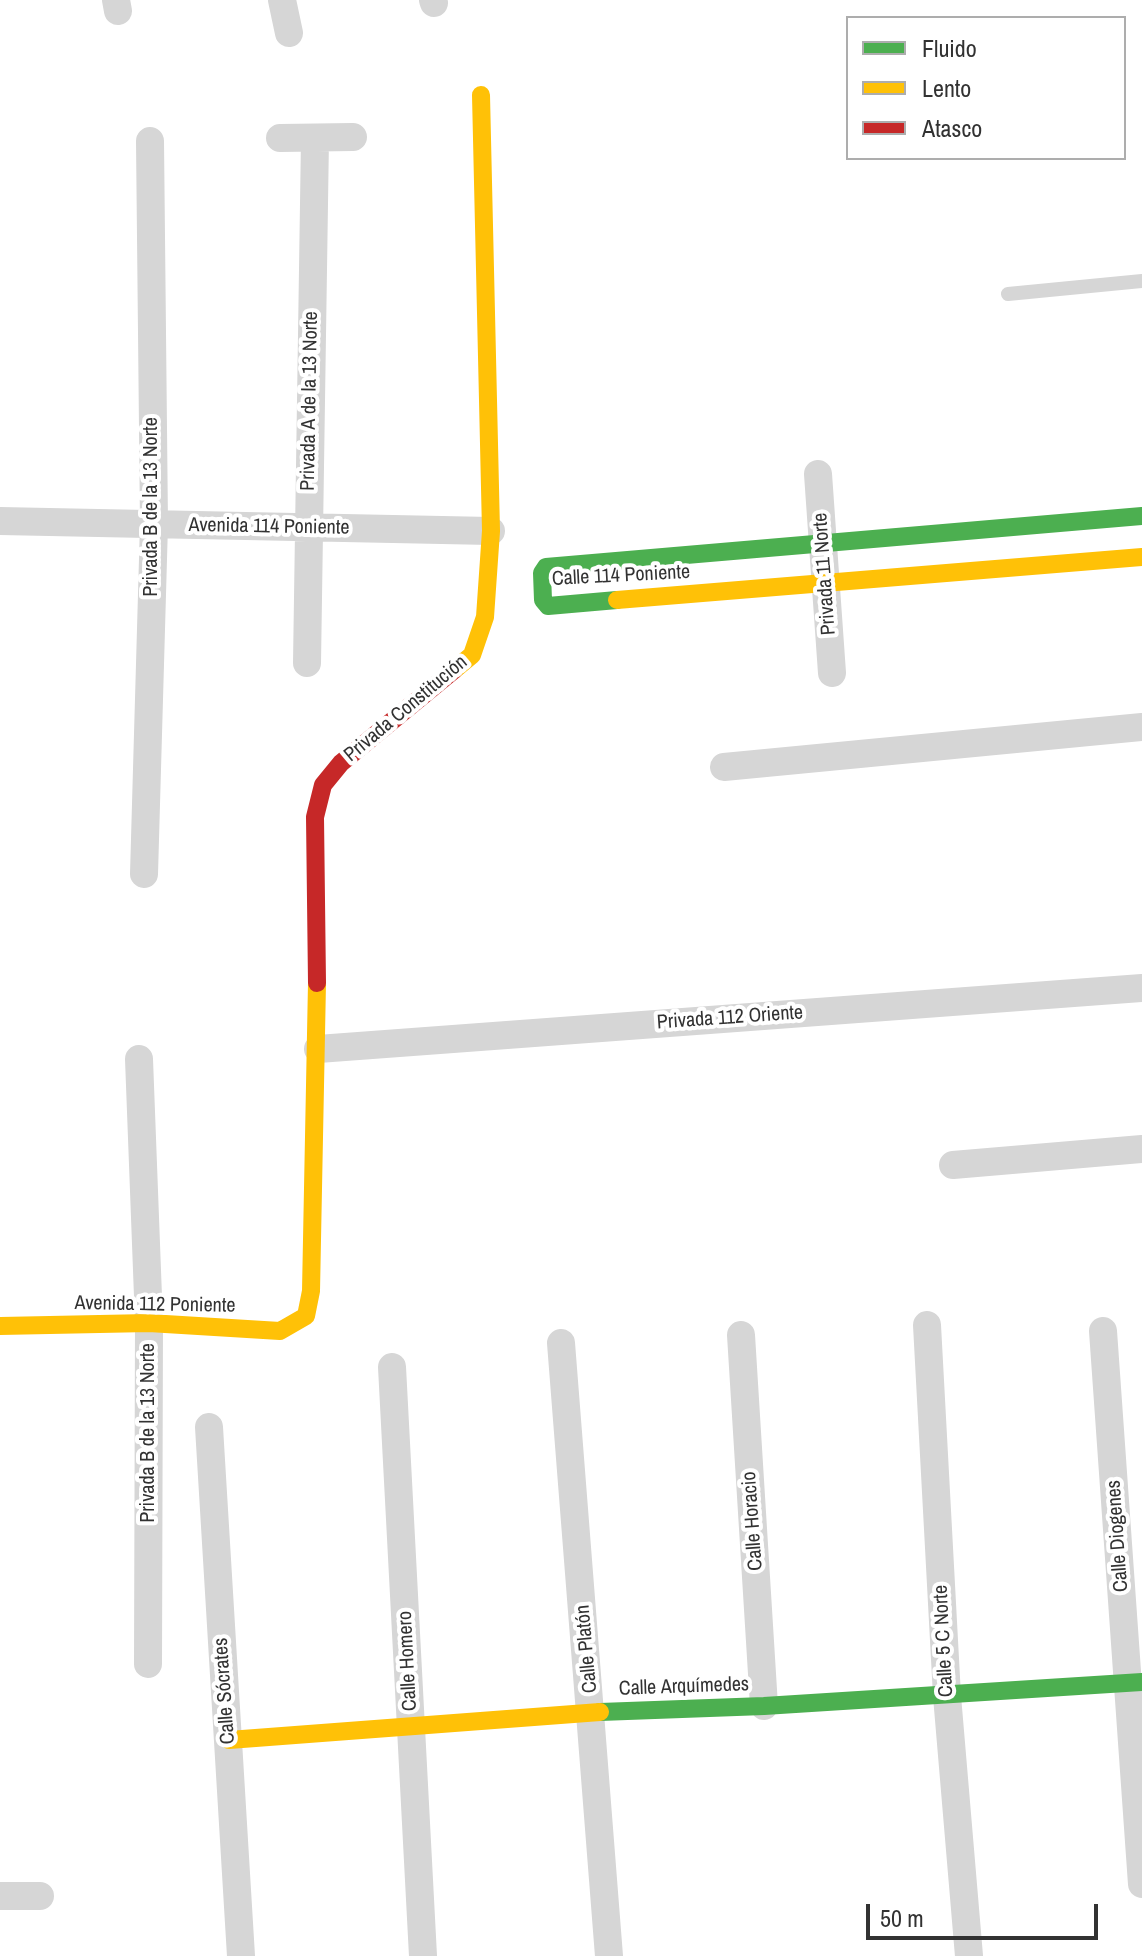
<!DOCTYPE html>
<meta charset="utf-8">
<style>
body{margin:0}
#map{position:relative;width:1142px;height:1956px;overflow:hidden;background:#fff;font-family:"Archivo Narrow",sans-serif}
canvas{display:block}
.legend{position:absolute;left:846px;top:16px;width:280px;height:144px;box-sizing:border-box;background:#fff;border:2px solid #adadad;margin:0;padding:10px 14px;list-style:none;font-size:24px;color:#323232}
.legend li{display:flex;align-items:center;gap:16px;height:40px}
.legend b{width:40px;border:2px solid #adadad}
.scale{position:absolute;left:866px;top:1904px;width:232px;height:36px;box-sizing:border-box;border:4px solid #323232;border-top:0;padding-left:10px;font-size:24px;line-height:28px;white-space:nowrap;color:#323232;-webkit-text-stroke:6px #fff;paint-order:stroke}
</style>
<div id="map">
<canvas width="1142" height="1956"></canvas>
<ul class="legend">
<li><b style="height:10px;background:#4caf50"></b>Fluido</li>
<li><b style="height:10px;background:#ffc107"></b>Lento</li>
<li><b style="height:10px;background:#c62828"></b>Atasco</li>
</ul>
<div class="scale">50 m</div>
</div>
<script>
const ctx = document.querySelector('canvas').getContext('2d');
ctx.lineJoin = 'round';
function shape(rows) {
  const path = new Path2D();
  for (const r of rows) {
    path.moveTo(r[0], r[1]);
    for (let i = 2; i < r.length; i += 2) path.lineTo(r[i], r[i + 1]);
  }
  return path;
}
function strokePath(path, color, width, dash) {
  ctx.strokeStyle = color;
  ctx.lineWidth = width;
  ctx.lineCap = dash ? 'butt' : 'round';
  ctx.setLineDash(dash || []);
  ctx.stroke(path);
}
function drawText(font, color, halo, rows, align = 'center') {
  ctx.font = font + ' "Archivo Narrow",sans-serif';
  ctx.lineWidth = 8;
  ctx.setLineDash([]);
  ctx.textBaseline = 'middle';
  ctx.strokeStyle = halo;
  ctx.fillStyle = color;
  for (const [text, x, y, turn = 0] of rows) {
    ctx.save();
    ctx.translate(x, y);
    ctx.rotate((+turn || 0) * Math.PI / 180);
    ctx.textAlign = isNaN(turn) ? turn : align;
    if (halo) ctx.strokeText(text, 0, 0);
    ctx.fillText(text, 0, 0);
    ctx.restore();
  }
}
strokePath(shape([
 [1008,294,1142,281]
]), '#d6d6d6', 14);
strokePath(shape([
 [116,0,118,11],
 [282,0,289,33],
 [433,0,434,3],
 [280,138,353,137],
 [818,474,832,673],
 [0,521,491,531],
 [307,663,315,138],
 [724,767,1142,727],
 [144,874,154,524,150,141],
 [318,1049,1142,988],
 [139,1059,149,1323,148,1664],
 [953,1165,1142,1149],
 [927,1325,947,1696,969,1956],
 [1103,1331,1142,1884],
 [741,1335,764,1706],
 [561,1343,609,1956],
 [392,1367,423,1956],
 [209,1427,241,1956],
 [0,1896,40,1896]
]), '#d6d6d6', 28);
strokePath(shape([
 [617,600,548,606,543,600,542,573,546,567,1142,516],
 [600,1712,764,1706,1142,1682]
]), '#4caf50', 18);
strokePath(shape([
 [617,600,1142,557],
 [454,670,472,655,485,617,491,531,481,95],
 [0,1326,149,1323,280,1331,306,1316,311,1291,317,983],
 [229,1740,600,1712]
]), '#ffc107', 18);
strokePath(shape([
 [317,983,315,817,323,785,341,763,454,670]
]), '#c62828', 18);
drawText('20px', '#323232', '#fff', [
 ["Privada A de la 13 Norte",310,401,-89],
 ["Privada B de la 13 Norte",152,507,-90],
 ["Avenida 114 Poniente",269,527,1],
 ["Privada 11 Norte",825,574,-94],
 ["Calle 114 Poniente",621,576,-3],
 ["Privada Constitución",406,709,-40],
 ["Privada 112 Oriente",730,1018,-4],
 ["Avenida 112 Poniente",155,1305,1],
 ["Privada B de la 13 Norte",149,1433,-90],
 ["Calle Horacio",753,1521,-94],
 ["Calle Diogenes",1118,1536,-94],
 ["Calle 5 C Norte",944,1641,-93],
 ["Calle Platón",587,1649,-95],
 ["Calle Homero",408,1661,-93],
 ["Calle Arquímedes",684,1687,-2],
 ["Calle Sócrates",225,1691,-94]
]);
</script>
